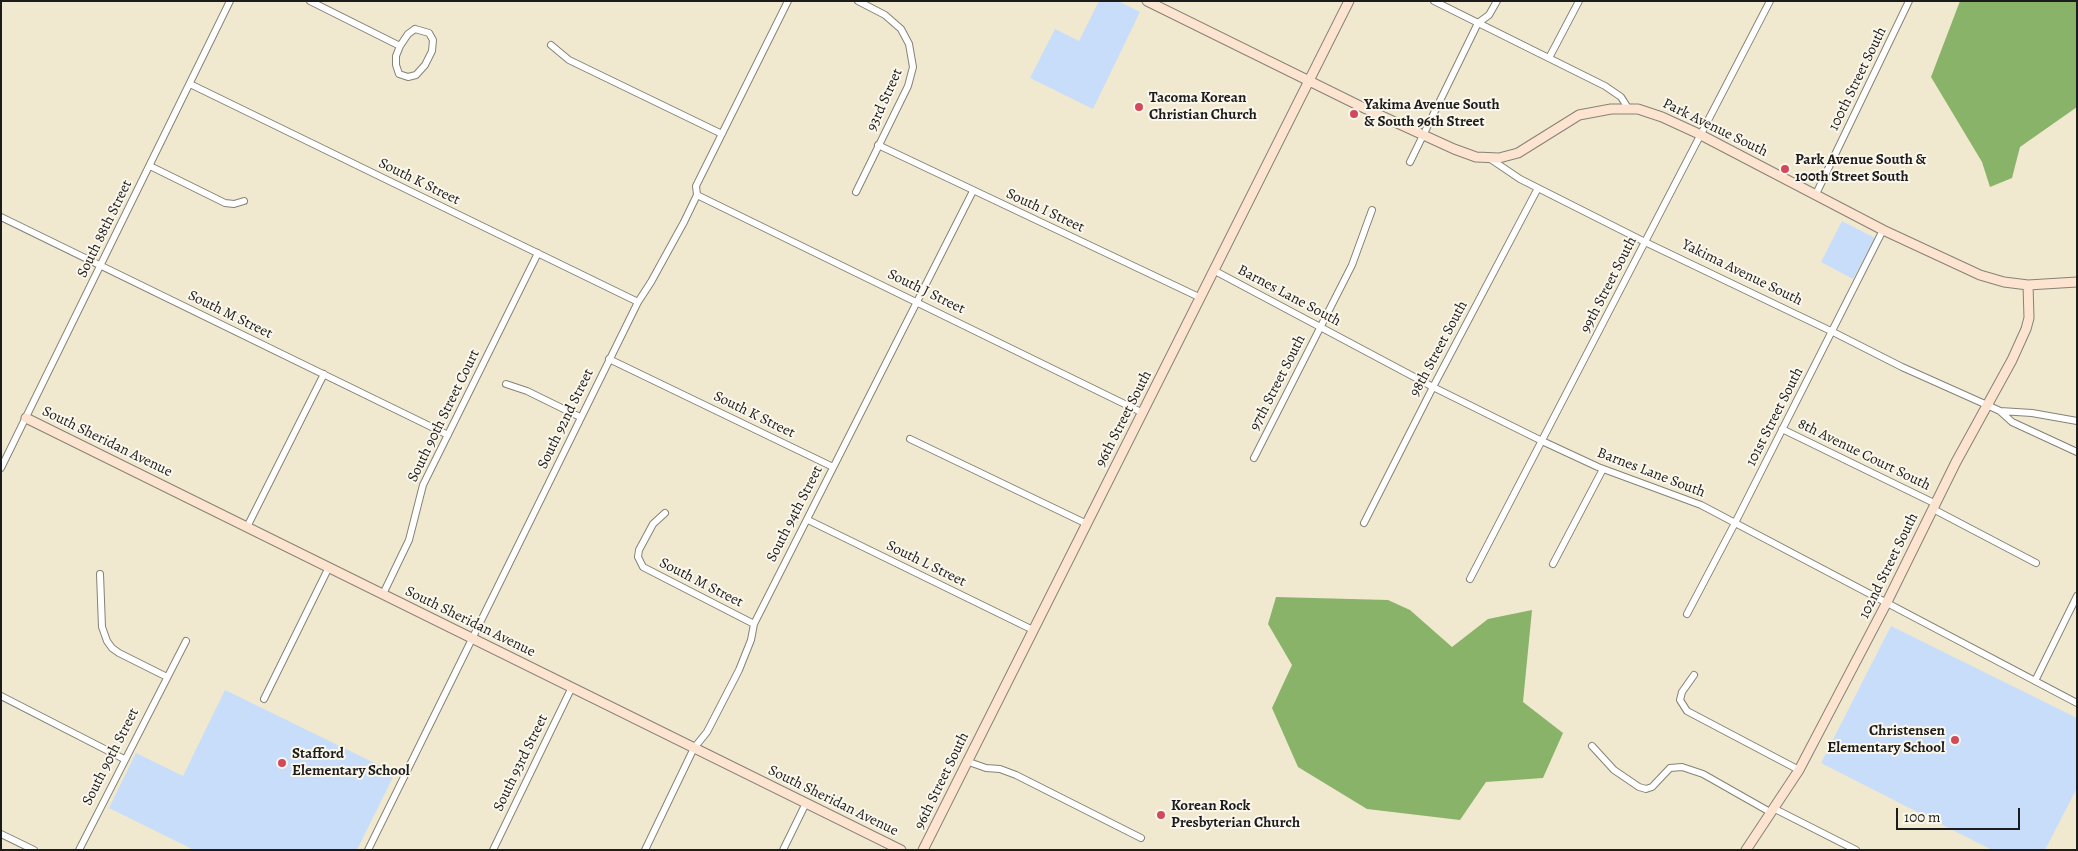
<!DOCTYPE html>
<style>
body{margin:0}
#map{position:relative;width:2078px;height:851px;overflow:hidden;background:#f0e9cf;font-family:Alegreya,serif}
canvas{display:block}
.frame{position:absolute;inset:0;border:2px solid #1c1c1c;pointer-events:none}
.scale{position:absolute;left:1896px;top:808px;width:124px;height:22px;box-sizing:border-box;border:2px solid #1c1c1c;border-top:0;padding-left:6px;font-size:15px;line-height:18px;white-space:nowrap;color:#1c1c1c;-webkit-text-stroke:4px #fbf7ec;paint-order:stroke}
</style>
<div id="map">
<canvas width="2078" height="851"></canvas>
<div class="frame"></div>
<div class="scale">100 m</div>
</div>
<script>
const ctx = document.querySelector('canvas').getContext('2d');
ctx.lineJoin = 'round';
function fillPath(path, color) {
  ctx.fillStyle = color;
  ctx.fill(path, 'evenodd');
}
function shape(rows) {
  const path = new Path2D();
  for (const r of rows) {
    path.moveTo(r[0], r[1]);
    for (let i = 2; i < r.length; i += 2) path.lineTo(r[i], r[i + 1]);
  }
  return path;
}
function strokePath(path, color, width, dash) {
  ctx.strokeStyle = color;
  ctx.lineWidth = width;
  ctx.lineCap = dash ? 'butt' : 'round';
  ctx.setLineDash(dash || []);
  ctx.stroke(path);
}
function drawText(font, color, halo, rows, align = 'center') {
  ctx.font = font + ' Alegreya,serif';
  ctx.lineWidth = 4;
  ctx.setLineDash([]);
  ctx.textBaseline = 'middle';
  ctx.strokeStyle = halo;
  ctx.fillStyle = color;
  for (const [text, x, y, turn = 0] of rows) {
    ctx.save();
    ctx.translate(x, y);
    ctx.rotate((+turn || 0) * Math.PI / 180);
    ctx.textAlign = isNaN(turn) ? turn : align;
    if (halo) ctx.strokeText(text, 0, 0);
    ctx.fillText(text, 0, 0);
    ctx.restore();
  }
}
fillPath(shape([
 [1099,1,1118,1,1140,12,1093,109,1030,78,1055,29,1079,41],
 [1842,221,1875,238,1853,279,1821,262],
 [1891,626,2077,718,2077,788,2045,850,1992,850,1821,763],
 [225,690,395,773,357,850,194,850,109,808,136,753,183,776]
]), '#c8ddf9');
fillPath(shape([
 [1960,1,2077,1,2077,107,2020,147,2012,178,1990,187,1982,162,1931,77],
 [1276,597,1388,600,1410,610,1452,647,1488,619,1532,610,1523,702,1563,733,1543,778,1486,782,1460,820,1367,809,1298,767,1272,708,1292,665,1268,624]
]), '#8ab36a');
const street = shape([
 [310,1,400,46],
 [1434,1,1605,86,1621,97,1628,108],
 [415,29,429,33,433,40,432,51,425,65,416,75,408,77,399,74,396,65,396,56,400,46,408,34,415,29],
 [551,45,569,60,722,134],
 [1549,58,1579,1],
 [190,84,638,302],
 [878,145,1201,298],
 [1489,158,1520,179,1645,242,1833,332,1902,367,1987,405,2000,411,2012,422,2077,452],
 [1410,162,1478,23,1489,15,1497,1],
 [150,166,225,203,234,204,244,201],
 [856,192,908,86,913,67,909,44,901,29,885,15,858,1],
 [1816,194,1909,1],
 [697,195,1143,413],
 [1,217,448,435],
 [1215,271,1433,387,1542,441,1598,467,1701,505,2077,703],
 [609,359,833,467],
 [506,384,527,391,580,417],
 [2000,411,2032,413,2077,421],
 [1782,429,1936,504],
 [910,439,1087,524],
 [1254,458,1352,265,1372,210],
 [1,468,230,1],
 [1933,509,2036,563],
 [665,513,653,524,639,550,638,557,643,567,754,624],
 [808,520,1033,630],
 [1364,523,1433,387,1538,188],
 [247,527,324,374],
 [1553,564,1603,469],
 [100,574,102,627,107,641,112,648,119,653,167,677],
 [1470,579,1770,1],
 [383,594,409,540,423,485,538,253],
 [1687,614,1735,523,1883,230],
 [1694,675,1682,692,1680,700,1687,711,1799,770],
 [2035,681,2077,596],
 [1,696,124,759],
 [264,699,329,567],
 [1592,746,1614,770,1639,787,1646,789,1652,787,1670,768,1682,767,1703,774,1770,812],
 [966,761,986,768,1000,769,1016,775,1141,838],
 [1773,808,1856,850],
 [1,834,34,850],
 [79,850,186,641],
 [368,850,638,302,651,282,684,222,697,195,696,186,788,1],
 [493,850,572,687],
 [645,850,694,748,707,732,739,670,751,640,754,624,973,191],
 [783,850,806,803]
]);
const secondary = shape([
 [1147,1,1362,107,1454,149,1476,157,1499,158,1518,153,1579,115,1611,109,1638,109,1662,117,1699,134,1883,230,1980,275,2004,282,2028,285,2077,282],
 [26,418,901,850],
 [923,850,1349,1],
 [1746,850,1799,770,1886,604,1956,462,2012,360,2026,329,2029,318,2028,285]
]);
strokePath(street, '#868276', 8);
strokePath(secondary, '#868276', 11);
strokePath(street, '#fff', 6);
strokePath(secondary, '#fde4d0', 9);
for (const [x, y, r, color] of [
 [1139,107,5,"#d1495b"],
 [1354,114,5,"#d1495b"],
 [1785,169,5,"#d1495b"],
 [1955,740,5,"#d1495b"],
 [282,763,5,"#d1495b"],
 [1161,815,5,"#d1495b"]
]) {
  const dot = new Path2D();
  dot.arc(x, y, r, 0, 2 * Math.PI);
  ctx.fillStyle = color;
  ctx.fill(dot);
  strokePath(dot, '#fbf7ec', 2);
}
drawText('15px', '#1c1c1c', '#fbf7ec', [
 ["100th Street South",1858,79,-64],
 ["93rd Street",885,100,-66],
 ["Park Avenue South",1715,128,26],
 ["South K Street",419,182,26],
 ["South I Street",1045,211,25],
 ["South 88th Street",105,229,-64],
 ["Yakima Avenue South",1742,273,26],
 ["99th Street South",1609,285,-63],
 ["South J Street",926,292,26],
 ["Barnes Lane South",1289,296,28],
 ["South M Street",230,315,26],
 ["98th Street South",1439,349,-62],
 ["97th Street South",1278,383,-63],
 ["South K Street",754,415,26],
 ["South 90th Street Court",444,416,-64],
 ["101st Street South",1775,417,-63],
 ["South 92nd Street",566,419,-64],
 ["96th Street South",1124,419,-63],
 ["South Sheridan Avenue",107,442,26],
 ["8th Avenue Court South",1864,455,26],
 ["Barnes Lane South",1651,473,21],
 ["South 94th Street",795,514,-63],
 ["South L Street",926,564,26],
 ["102nd Street South",1889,566,-64],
 ["South M Street",701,583,27],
 ["South Sheridan Avenue",470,622,26],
 ["South 90th Street",111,757,-63],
 ["South 93rd Street",521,763,-64],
 ["96th Street South",942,781,-64],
 ["South Sheridan Avenue",833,801,26]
]);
drawText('bold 15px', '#1c1c1c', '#fbf7ec', [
 ["Tacoma Korean",1149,98],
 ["Christian Church",1149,115],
 ["Yakima Avenue South",1364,105],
 ["& South 96th Street",1364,122],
 ["Park Avenue South &",1795,160],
 ["100th Street South",1795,177],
 ["Christensen",1945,731,"right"],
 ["Elementary School",1945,748,"right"],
 ["Stafford",292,754],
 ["Elementary School",292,771],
 ["Korean Rock",1171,806],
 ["Presbyterian Church",1171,823]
], 'left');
</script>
